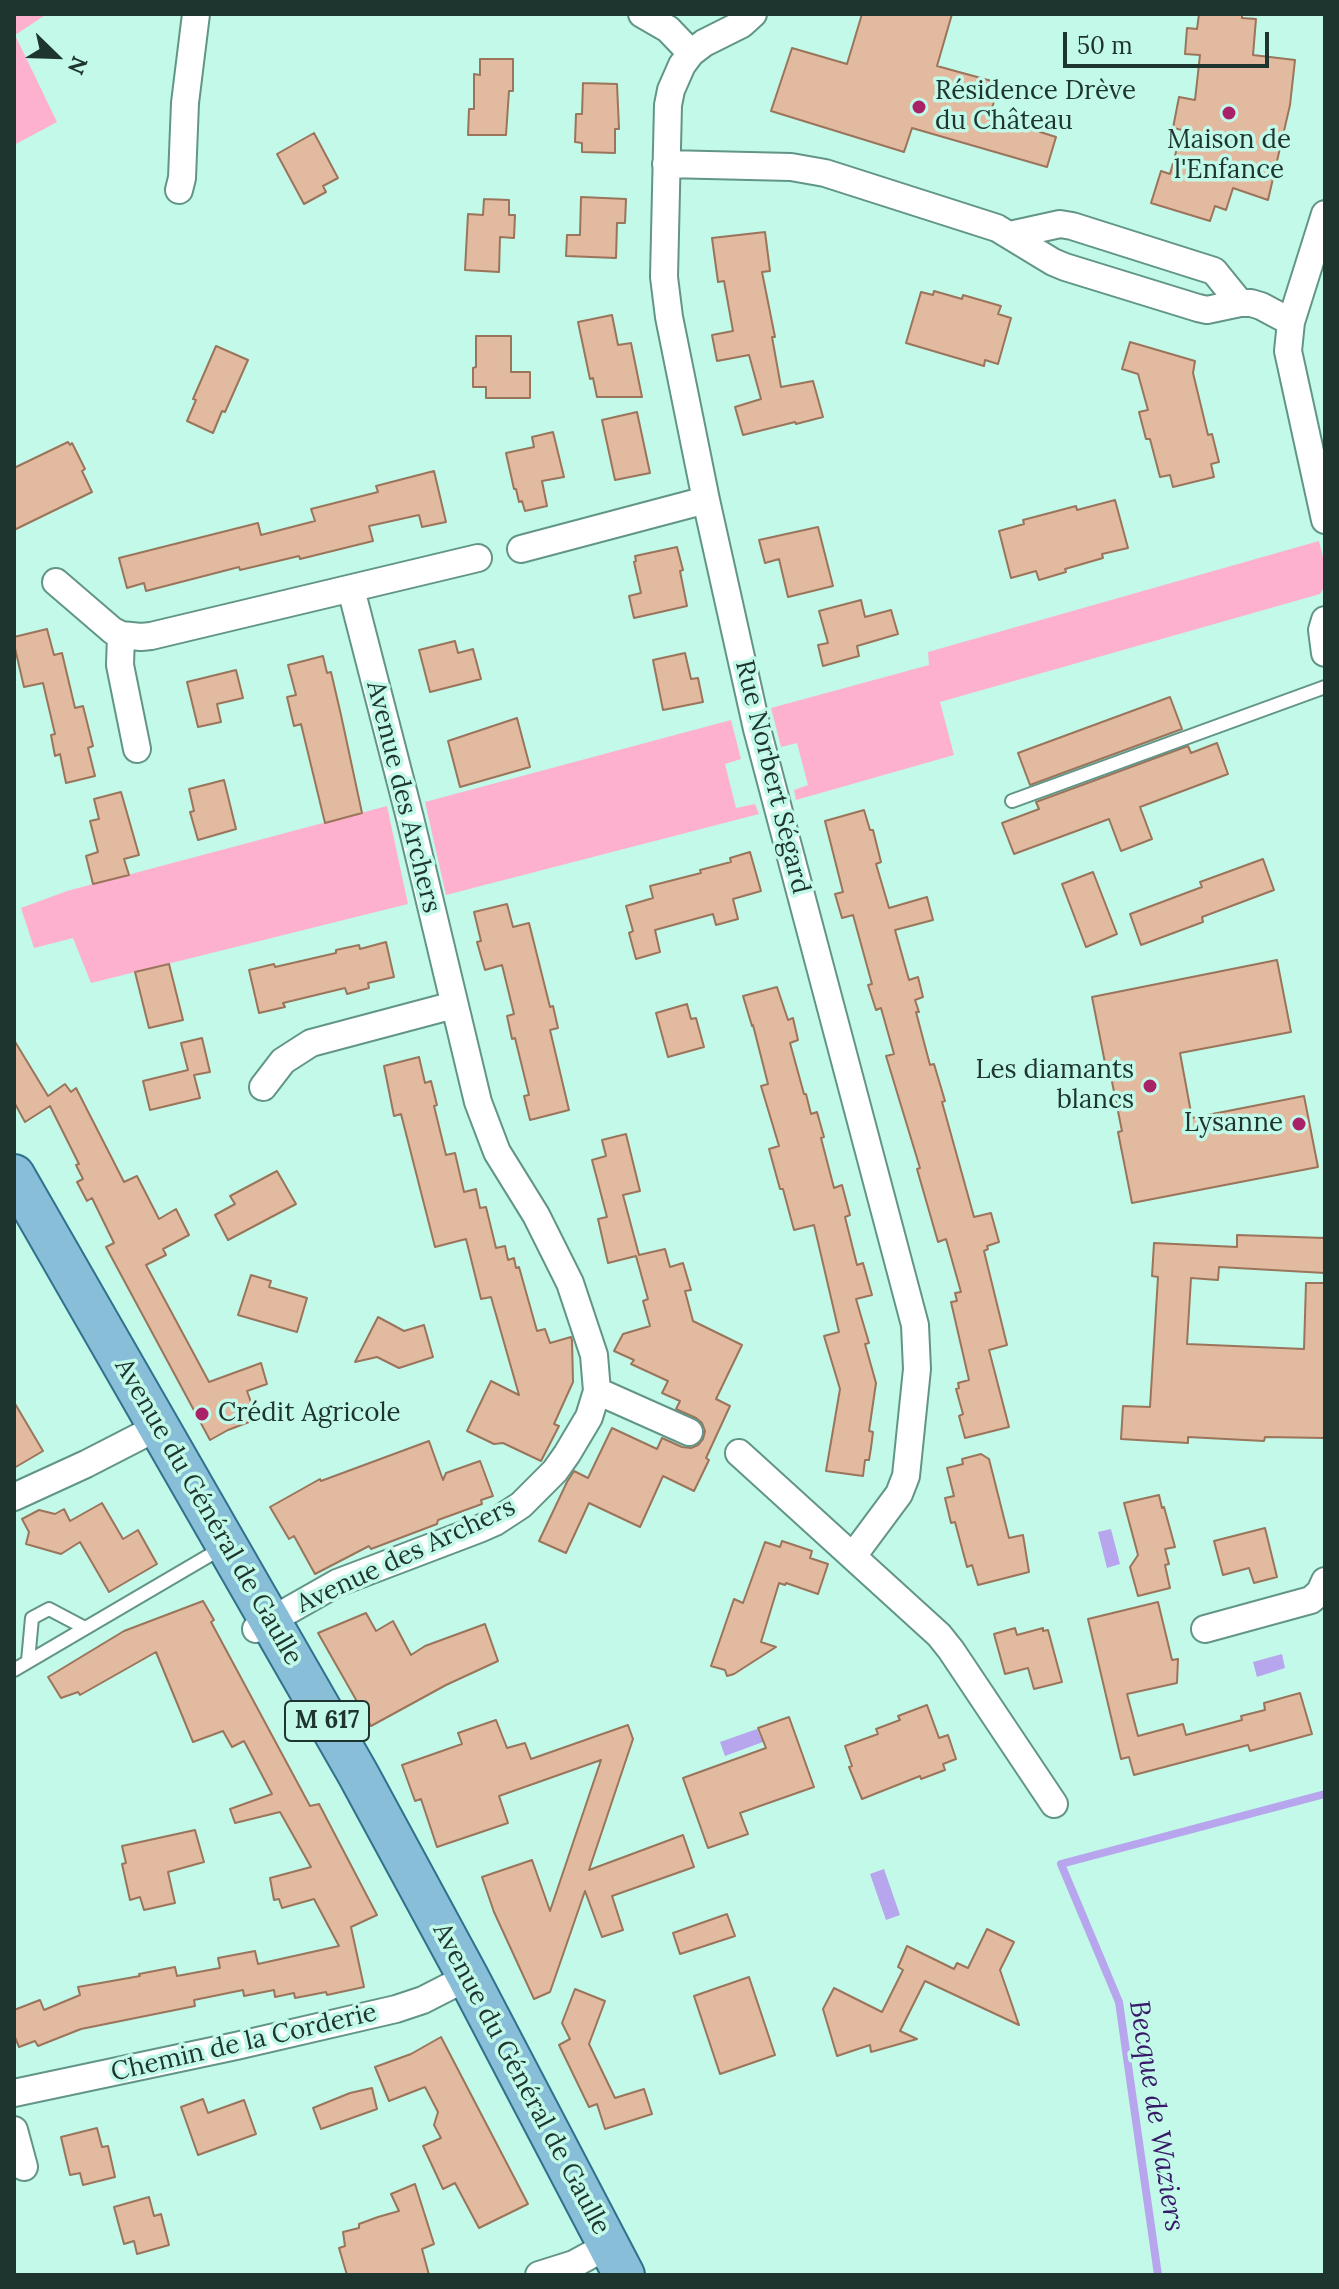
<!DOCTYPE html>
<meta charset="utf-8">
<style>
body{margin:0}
#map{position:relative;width:1339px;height:2289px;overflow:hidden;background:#c2f9e8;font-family:Lora,serif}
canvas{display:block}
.frame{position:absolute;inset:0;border:16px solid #1e342e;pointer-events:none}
.north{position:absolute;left:16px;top:16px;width:80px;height:80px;-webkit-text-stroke:6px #c2f9e8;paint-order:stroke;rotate:113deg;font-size:22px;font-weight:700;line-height:32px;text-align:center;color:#1e342e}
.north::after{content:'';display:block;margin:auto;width:28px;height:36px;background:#1e342e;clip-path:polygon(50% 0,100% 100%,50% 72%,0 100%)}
.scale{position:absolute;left:1063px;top:32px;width:206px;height:36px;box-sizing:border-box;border:4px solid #1e342e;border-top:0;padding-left:10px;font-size:24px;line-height:28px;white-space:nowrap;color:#1e342e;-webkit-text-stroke:6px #c2f9e8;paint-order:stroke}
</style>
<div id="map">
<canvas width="1339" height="2289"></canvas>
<div class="frame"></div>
<div class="north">N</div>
<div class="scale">50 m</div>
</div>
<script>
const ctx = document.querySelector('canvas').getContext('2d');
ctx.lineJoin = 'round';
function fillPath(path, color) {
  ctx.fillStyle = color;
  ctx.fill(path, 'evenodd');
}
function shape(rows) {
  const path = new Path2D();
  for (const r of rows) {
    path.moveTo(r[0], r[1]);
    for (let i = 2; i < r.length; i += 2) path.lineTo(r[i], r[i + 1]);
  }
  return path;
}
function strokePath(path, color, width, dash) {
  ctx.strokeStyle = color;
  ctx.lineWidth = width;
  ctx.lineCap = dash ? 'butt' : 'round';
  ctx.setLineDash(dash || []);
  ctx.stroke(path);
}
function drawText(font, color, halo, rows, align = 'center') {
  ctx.font = font + ' Lora,serif';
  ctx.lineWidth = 7;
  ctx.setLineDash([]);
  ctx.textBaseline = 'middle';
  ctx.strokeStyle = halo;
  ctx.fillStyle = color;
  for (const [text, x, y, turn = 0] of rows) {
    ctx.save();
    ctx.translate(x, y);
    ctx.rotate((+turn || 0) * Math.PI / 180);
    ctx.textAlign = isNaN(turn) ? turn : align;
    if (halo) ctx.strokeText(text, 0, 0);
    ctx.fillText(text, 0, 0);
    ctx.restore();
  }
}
fillPath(shape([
 [14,14,47,14,15,35,57,122,14,145],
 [1319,541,1325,565,1325,586,1320,594,940,702,954,755,796,800,794,790,808,785,797,743,781,747,771,708,929,665,928,652],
 [731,720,741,759,725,764,736,808,755,804,759,814,446,895,425,802],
 [387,806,408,904,91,983,73,938,34,948,21,908,67,891]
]), '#fdb1ce');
fillPath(shape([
 [1111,1529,1120,1564,1107,1568,1098,1532],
 [1282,1654,1285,1668,1257,1677,1253,1662],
 [757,1729,763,1742,725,1756,720,1742],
 [884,1869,900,1915,886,1920,870,1874]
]), '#b7a6ed');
strokePath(shape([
 [1158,2275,1119,2002,1061,1864,1325,1794]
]), '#b7a6ed', 8);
const building = shape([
 [862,14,952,14,937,66,999,83,990,116,1056,137,1047,167,912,128,904,152,771,111,792,48,847,64,862,14],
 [1199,14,1242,14,1242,18,1256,19,1253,55,1295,60,1290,105,1268,200,1233,188,1226,210,1215,206,1210,221,1151,203,1161,171,1170,174,1182,130,1173,128,1179,97,1195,100,1200,55,1185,54,1187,28,1197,29,1199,14],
 [480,59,513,59,513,91,509,91,506,135,468,135,469,109,474,109,474,74,480,75,480,59],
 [583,83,617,84,619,129,615,129,615,153,582,152,582,143,575,142,576,114,582,114,583,83],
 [314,133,338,178,323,186,326,192,304,204,277,154,314,133],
 [581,197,626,199,625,223,617,223,616,258,566,256,567,235,580,235,581,197],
 [484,199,509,200,509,215,515,215,514,238,500,237,499,272,465,270,468,214,483,215,484,199],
 [765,232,770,271,762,272,775,337,772,337,781,387,813,381,823,417,796,424,795,422,743,435,735,407,761,399,749,355,717,361,712,335,733,331,724,281,718,282,712,238,765,232],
 [934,291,962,299,963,295,1001,306,998,314,1011,318,998,364,985,360,984,366,906,343,921,292,933,295,934,291],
 [612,315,618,345,631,343,642,397,597,397,593,378,590,379,578,322,612,315],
 [476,336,511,336,511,372,530,372,530,398,486,398,486,387,473,387,473,368,476,367,476,336],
 [1130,342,1195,361,1193,373,1208,435,1212,434,1219,462,1211,464,1214,477,1173,487,1170,475,1160,477,1150,439,1146,439,1139,412,1148,410,1138,374,1122,369,1130,342],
 [216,346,248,360,225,412,222,411,213,433,187,421,196,400,193,399,216,346],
 [637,412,650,473,615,480,602,420,637,412],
 [553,432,564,477,542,481,547,506,525,511,522,501,519,502,516,489,514,489,506,453,534,447,532,437,553,432],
 [68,442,70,445,72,443,85,469,82,471,92,492,14,530,14,468,68,442],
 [434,471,446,522,422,527,419,515,369,526,373,541,300,559,299,556,240,570,239,567,146,591,144,583,127,588,119,558,258,523,261,535,315,521,311,509,378,492,376,486,434,471],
 [1115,500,1128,548,1102,554,1103,558,1065,569,1066,572,1039,580,1036,571,1011,578,999,531,1024,524,1023,520,1076,506,1077,510,1115,500],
 [818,527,833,586,788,597,779,559,765,563,759,540,818,527],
 [677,547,683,570,680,571,687,606,634,618,629,596,641,593,634,562,636,561,635,556,677,547],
 [861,600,865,617,891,610,898,634,857,646,859,656,823,666,818,645,828,643,819,611,861,600],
 [47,629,54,655,62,653,75,708,83,706,93,746,88,748,95,776,66,783,60,754,55,756,51,735,55,734,43,683,24,687,14,644,14,637,47,629],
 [455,641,458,653,473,649,481,679,430,692,419,650,455,641],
 [685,653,691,679,698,678,703,702,663,710,653,660,685,653],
 [323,656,327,673,331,672,341,715,362,813,325,823,301,724,294,726,287,697,296,695,288,665,323,656],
 [236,670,243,698,217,704,221,722,198,727,187,682,236,670],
 [1170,697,1182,729,1030,785,1018,753,1170,697],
 [517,718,530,767,460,787,448,741,517,718],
 [1217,743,1228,774,1140,807,1152,839,1121,851,1109,819,1014,854,1002,823,1039,809,1036,802,1188,746,1191,753,1217,743],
 [224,780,236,829,198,840,190,812,194,811,189,789,224,780],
 [121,792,139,855,124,859,129,875,93,884,86,856,98,852,90,821,99,819,94,799,121,792],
 [864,810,870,830,873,830,881,862,876,864,889,908,927,897,933,920,895,930,909,980,918,977,923,997,915,1000,919,1012,916,1012,930,1065,934,1064,945,1101,942,1102,974,1217,991,1213,999,1242,987,1246,988,1249,984,1251,1007,1345,989,1350,1009,1427,965,1438,959,1416,963,1414,956,1389,959,1388,958,1383,969,1380,951,1302,957,1301,955,1293,961,1292,946,1239,938,1242,917,1169,920,1168,886,1056,894,1054,881,1008,876,1010,868,985,872,984,853,915,842,918,835,894,843,892,825,821,864,810],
 [750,852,761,891,733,899,738,919,716,925,713,914,655,930,660,952,636,959,629,933,633,931,626,906,653,898,650,886,701,873,700,870,731,862,730,858,750,852],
 [1263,859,1274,890,1202,917,1203,922,1141,945,1130,914,1202,887,1200,882,1263,859],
 [1093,872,1117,934,1086,947,1062,884,1093,872],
 [507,904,513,927,529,923,550,1007,553,1006,558,1028,550,1030,569,1110,530,1120,524,1096,529,1095,515,1038,512,1039,507,1016,514,1014,502,965,485,970,477,942,481,941,474,912,507,904],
 [386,942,394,977,368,983,369,988,347,994,345,988,283,1003,285,1007,259,1013,249,970,274,964,275,967,336,953,336,950,359,945,360,949,386,942],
 [1277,960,1291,1032,1180,1053,1192,1118,1304,1096,1318,1167,1132,1203,1118,1132,1122,1131,1109,1067,1106,1068,1092,997,1277,960],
 [169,964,183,1020,149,1028,135,972,169,964],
 [777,987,788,1020,793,1018,798,1040,790,1043,804,1094,806,1094,811,1114,817,1112,824,1137,821,1138,834,1188,842,1185,850,1215,845,1217,857,1265,863,1263,872,1295,856,1299,869,1343,865,1344,876,1383,869,1431,873,1432,871,1448,869,1460,865,1460,863,1476,826,1471,840,1389,824,1336,839,1332,814,1225,794,1230,783,1189,780,1189,769,1149,779,1146,761,1086,768,1084,753,1025,752,1026,743,996,777,987],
 [687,1004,691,1019,696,1018,704,1047,668,1057,656,1013,687,1004],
 [202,1038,210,1072,194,1075,200,1098,150,1110,143,1081,188,1070,181,1043,202,1038],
 [14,1040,48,1096,65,1084,71,1092,76,1088,124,1182,137,1176,159,1219,176,1209,189,1235,163,1249,166,1255,146,1265,209,1382,261,1363,267,1384,247,1391,257,1419,228,1430,210,1440,106,1247,114,1243,92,1198,87,1201,77,1182,83,1179,76,1165,79,1164,50,1106,25,1122,14,1102,14,1040],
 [419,1057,425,1083,431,1081,437,1105,434,1106,446,1155,455,1153,464,1192,476,1189,480,1208,486,1207,496,1248,505,1246,508,1260,514,1258,516,1268,519,1267,537,1331,545,1329,550,1343,571,1337,572,1340,573,1382,554,1424,559,1426,541,1461,503,1443,494,1444,467,1431,491,1381,519,1395,491,1297,481,1299,466,1239,435,1247,401,1114,394,1116,384,1066,419,1057],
 [626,1134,640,1191,623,1195,639,1255,665,1249,670,1267,683,1263,691,1290,685,1291,693,1321,742,1345,716,1399,730,1406,706,1458,709,1460,694,1491,663,1476,640,1527,589,1503,566,1553,539,1541,567,1482,574,1471,588,1478,612,1428,657,1449,662,1438,682,1447,691,1448,698,1445,703,1439,705,1431,702,1423,696,1418,676,1409,680,1401,662,1393,668,1381,631,1364,634,1360,614,1351,623,1334,650,1326,643,1301,648,1299,636,1256,608,1263,598,1219,607,1217,592,1160,606,1156,602,1140,626,1134],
 [277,1171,296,1204,228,1240,215,1215,235,1204,230,1196,277,1171],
 [1237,1235,1325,1238,1325,1273,1219,1267,1218,1280,1191,1278,1187,1344,1304,1349,1306,1283,1325,1283,1325,1438,1265,1437,1264,1441,1188,1437,1188,1443,1121,1439,1123,1406,1150,1407,1158,1277,1152,1276,1154,1243,1237,1247,1237,1235],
 [251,1275,271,1281,269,1287,307,1298,297,1332,238,1315,251,1275],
 [378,1317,404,1331,424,1325,433,1357,399,1368,377,1357,355,1362,378,1317],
 [14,1402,43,1451,14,1468,14,1402],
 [429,1441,443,1480,446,1473,480,1461,493,1496,481,1500,482,1504,438,1520,437,1524,371,1549,369,1546,315,1574,294,1536,289,1539,270,1507,320,1479,321,1481,429,1441],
 [981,1454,989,1459,1009,1538,1023,1535,1029,1572,978,1585,972,1565,967,1567,955,1522,951,1523,945,1498,954,1496,947,1468,963,1464,962,1459,981,1454],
 [1159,1495,1162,1508,1164,1507,1175,1547,1165,1549,1169,1564,1165,1565,1170,1588,1138,1596,1130,1567,1138,1555,1124,1503,1159,1495],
 [102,1503,123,1539,138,1530,157,1564,109,1592,80,1542,61,1554,26,1544,29,1532,22,1519,39,1510,55,1514,64,1509,70,1521,102,1503],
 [1265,1528,1277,1577,1254,1583,1249,1568,1223,1575,1214,1541,1265,1528],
 [782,1541,812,1551,810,1558,828,1564,818,1594,786,1583,785,1585,779,1583,761,1642,776,1647,734,1674,727,1676,725,1670,711,1666,734,1599,743,1603,765,1542,780,1547,782,1541],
 [203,1601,214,1620,211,1622,310,1806,319,1804,377,1915,351,1927,364,1987,327,1995,326,1992,295,1998,294,1993,275,1997,274,1990,244,1996,243,1990,194,2000,195,2006,81,2029,38,2046,35,2041,19,2047,14,2035,14,2010,40,2000,44,2010,80,1995,78,1987,140,1976,139,1974,175,1967,177,1976,220,1968,218,1958,255,1951,258,1964,339,1946,314,1899,282,1908,279,1899,274,1900,270,1878,311,1867,280,1812,235,1823,230,1809,272,1794,244,1741,232,1747,223,1731,193,1742,156,1652,80,1695,78,1692,61,1698,48,1677,124,1631,203,1601],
 [1158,1602,1172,1660,1178,1659,1177,1683,1127,1694,1138,1736,1183,1724,1186,1735,1242,1720,1241,1716,1265,1710,1264,1703,1300,1693,1312,1734,1250,1751,1248,1745,1134,1775,1129,1757,1121,1759,1088,1619,1158,1602],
 [366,1613,376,1631,393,1621,411,1655,425,1646,485,1624,498,1661,446,1685,371,1726,318,1633,366,1613],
 [1015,1628,1017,1635,1043,1628,1043,1631,1048,1630,1062,1682,1034,1689,1028,1668,1005,1674,994,1634,1015,1628],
 [927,1705,939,1738,948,1735,956,1759,943,1764,945,1770,921,1779,920,1776,862,1799,849,1767,852,1766,845,1746,878,1734,876,1729,900,1720,898,1716,927,1705],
 [789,1717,814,1787,740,1813,748,1834,708,1848,683,1778,766,1748,758,1728,789,1717],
 [496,1720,507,1748,525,1743,531,1759,628,1725,633,1739,589,1870,683,1835,694,1867,612,1896,623,1930,602,1937,585,1891,550,1992,534,1999,494,1912,482,1877,532,1860,550,1911,601,1760,499,1796,508,1823,437,1847,421,1799,415,1801,402,1765,462,1744,458,1733,496,1720],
 [195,1830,204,1862,168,1872,175,1903,144,1910,140,1897,130,1900,122,1864,126,1863,122,1846,195,1830],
 [727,1914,735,1936,680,1954,673,1933,727,1914],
 [987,1929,1014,1942,1000,1970,1019,2025,925,1981,900,2031,917,2039,871,2052,870,2045,837,2056,823,2009,834,1988,882,2012,903,1970,898,1967,907,1946,954,1969,957,1963,968,1968,987,1929],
 [749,1977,775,2055,720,2074,694,1996,749,1977],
 [575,1989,605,2001,589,2044,615,2098,644,2089,652,2114,605,2129,597,2104,589,2107,559,2045,570,2039,562,2023,575,1989],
 [441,2037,528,2204,479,2228,455,2183,443,2189,423,2146,441,2138,434,2125,438,2112,425,2087,389,2101,375,2067,411,2054,441,2037],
 [372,2088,377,2109,321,2129,313,2108,350,2093,372,2088],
 [203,2099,208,2113,244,2100,256,2134,198,2155,181,2107,203,2099],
 [97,2128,102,2147,108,2146,115,2177,83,2185,80,2173,70,2175,61,2137,97,2128],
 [415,2184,434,2244,422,2249,429,2275,347,2275,339,2248,345,2246,343,2232,359,2228,359,2224,378,2217,399,2211,391,2194,415,2184],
 [149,2197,154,2216,161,2214,169,2245,137,2254,134,2241,124,2244,114,2207,149,2197]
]);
fillPath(building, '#e2ba9f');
strokePath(building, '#9a745b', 2);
const lane = shape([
 [1012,801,1325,687],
 [28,1661,32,1618,49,1609,85,1628],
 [14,1670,222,1548]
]);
const street = shape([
 [642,14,668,29,691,53],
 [753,14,742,24,704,43,691,53,682,65,671,90,668,105,664,277,669,317,706,500,757,729,915,1325,917,1369,906,1476,899,1494,853,1556],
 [666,164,791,167,825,173,997,228,1053,262,1065,267,1198,308,1207,310,1240,303,1251,303,1261,306,1291,322],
 [179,190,182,178,185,103,196,14],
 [1325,214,1291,322,1288,351,1325,520],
 [1010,235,1060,224,1072,226,1214,271,1240,303],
 [521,549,706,500],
 [56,582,113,631,121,635,141,637,151,636,478,558],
 [1325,620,1322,630,1325,653],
 [121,635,120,665,137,749],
 [263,1087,283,1061,311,1043,454,1005],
 [597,1391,689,1432],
 [739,1453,939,1635,951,1650,1054,1804],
 [14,1497,86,1464,160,1426],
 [256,1629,337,1583,479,1529,495,1522,521,1505,555,1471,567,1454,589,1417,597,1391,594,1355,570,1283,536,1215,497,1152,478,1102,410,818,351,589],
 [1205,1629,1311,1600,1320,1592,1325,1581],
 [14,2093,236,2046,396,2009,423,2000,468,1977],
 [14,2130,24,2167],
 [539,2275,574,2264,609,2245]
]);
const primary = shape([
 [14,1175,358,1774,468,1977,624,2275]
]);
strokePath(lane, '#629587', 16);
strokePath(street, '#629587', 30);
strokePath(primary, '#30718c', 44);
strokePath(lane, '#fff', 12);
strokePath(street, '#fff', 26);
strokePath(primary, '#89bed9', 40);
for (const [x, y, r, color] of [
 [919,107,8,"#a92167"],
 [1229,113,8,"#a92167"],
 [1150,1086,8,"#a92167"],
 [1299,1124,8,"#a92167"],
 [202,1414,8,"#a92167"]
]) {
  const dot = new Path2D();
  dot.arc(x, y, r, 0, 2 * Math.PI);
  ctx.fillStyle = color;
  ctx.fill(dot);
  strokePath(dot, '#c2f9e8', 3);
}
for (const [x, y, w] of [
 [327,1721,84]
]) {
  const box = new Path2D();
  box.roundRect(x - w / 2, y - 20, w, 40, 6);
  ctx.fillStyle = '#c2f9e8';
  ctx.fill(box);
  strokePath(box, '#1e342e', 2);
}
drawText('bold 24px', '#1e342e', null, [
 ["M 617",327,1721]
]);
drawText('26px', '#1e342e', '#c2f9e8', [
 ["Résidence Drève",935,92],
 ["du Château",935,122],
 ["Maison de",1229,141,"center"],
 ["l'Enfance",1229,171,"center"],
 ["Les diamants",1134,1071,"right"],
 ["blancs",1134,1101,"right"],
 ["Lysanne",1283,1124,"right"],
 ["Crédit Agricole",218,1414]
], 'left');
drawText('26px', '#1e342e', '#c2f9e8', [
 ["Rue Norbert Ségard",772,777,76],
 ["Avenue des Archers",403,797,76],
 ["Avenue du Général de Gaulle",208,1512,60],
 ["Avenue des Archers",406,1556,-25],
 ["Chemin de la Corderie",244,2043,-13],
 ["Avenue du Général de Gaulle",521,2079,62]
]);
drawText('italic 28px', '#371869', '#c2f9e8', [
 ["Becque de Waziers",1156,2116,81]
]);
</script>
